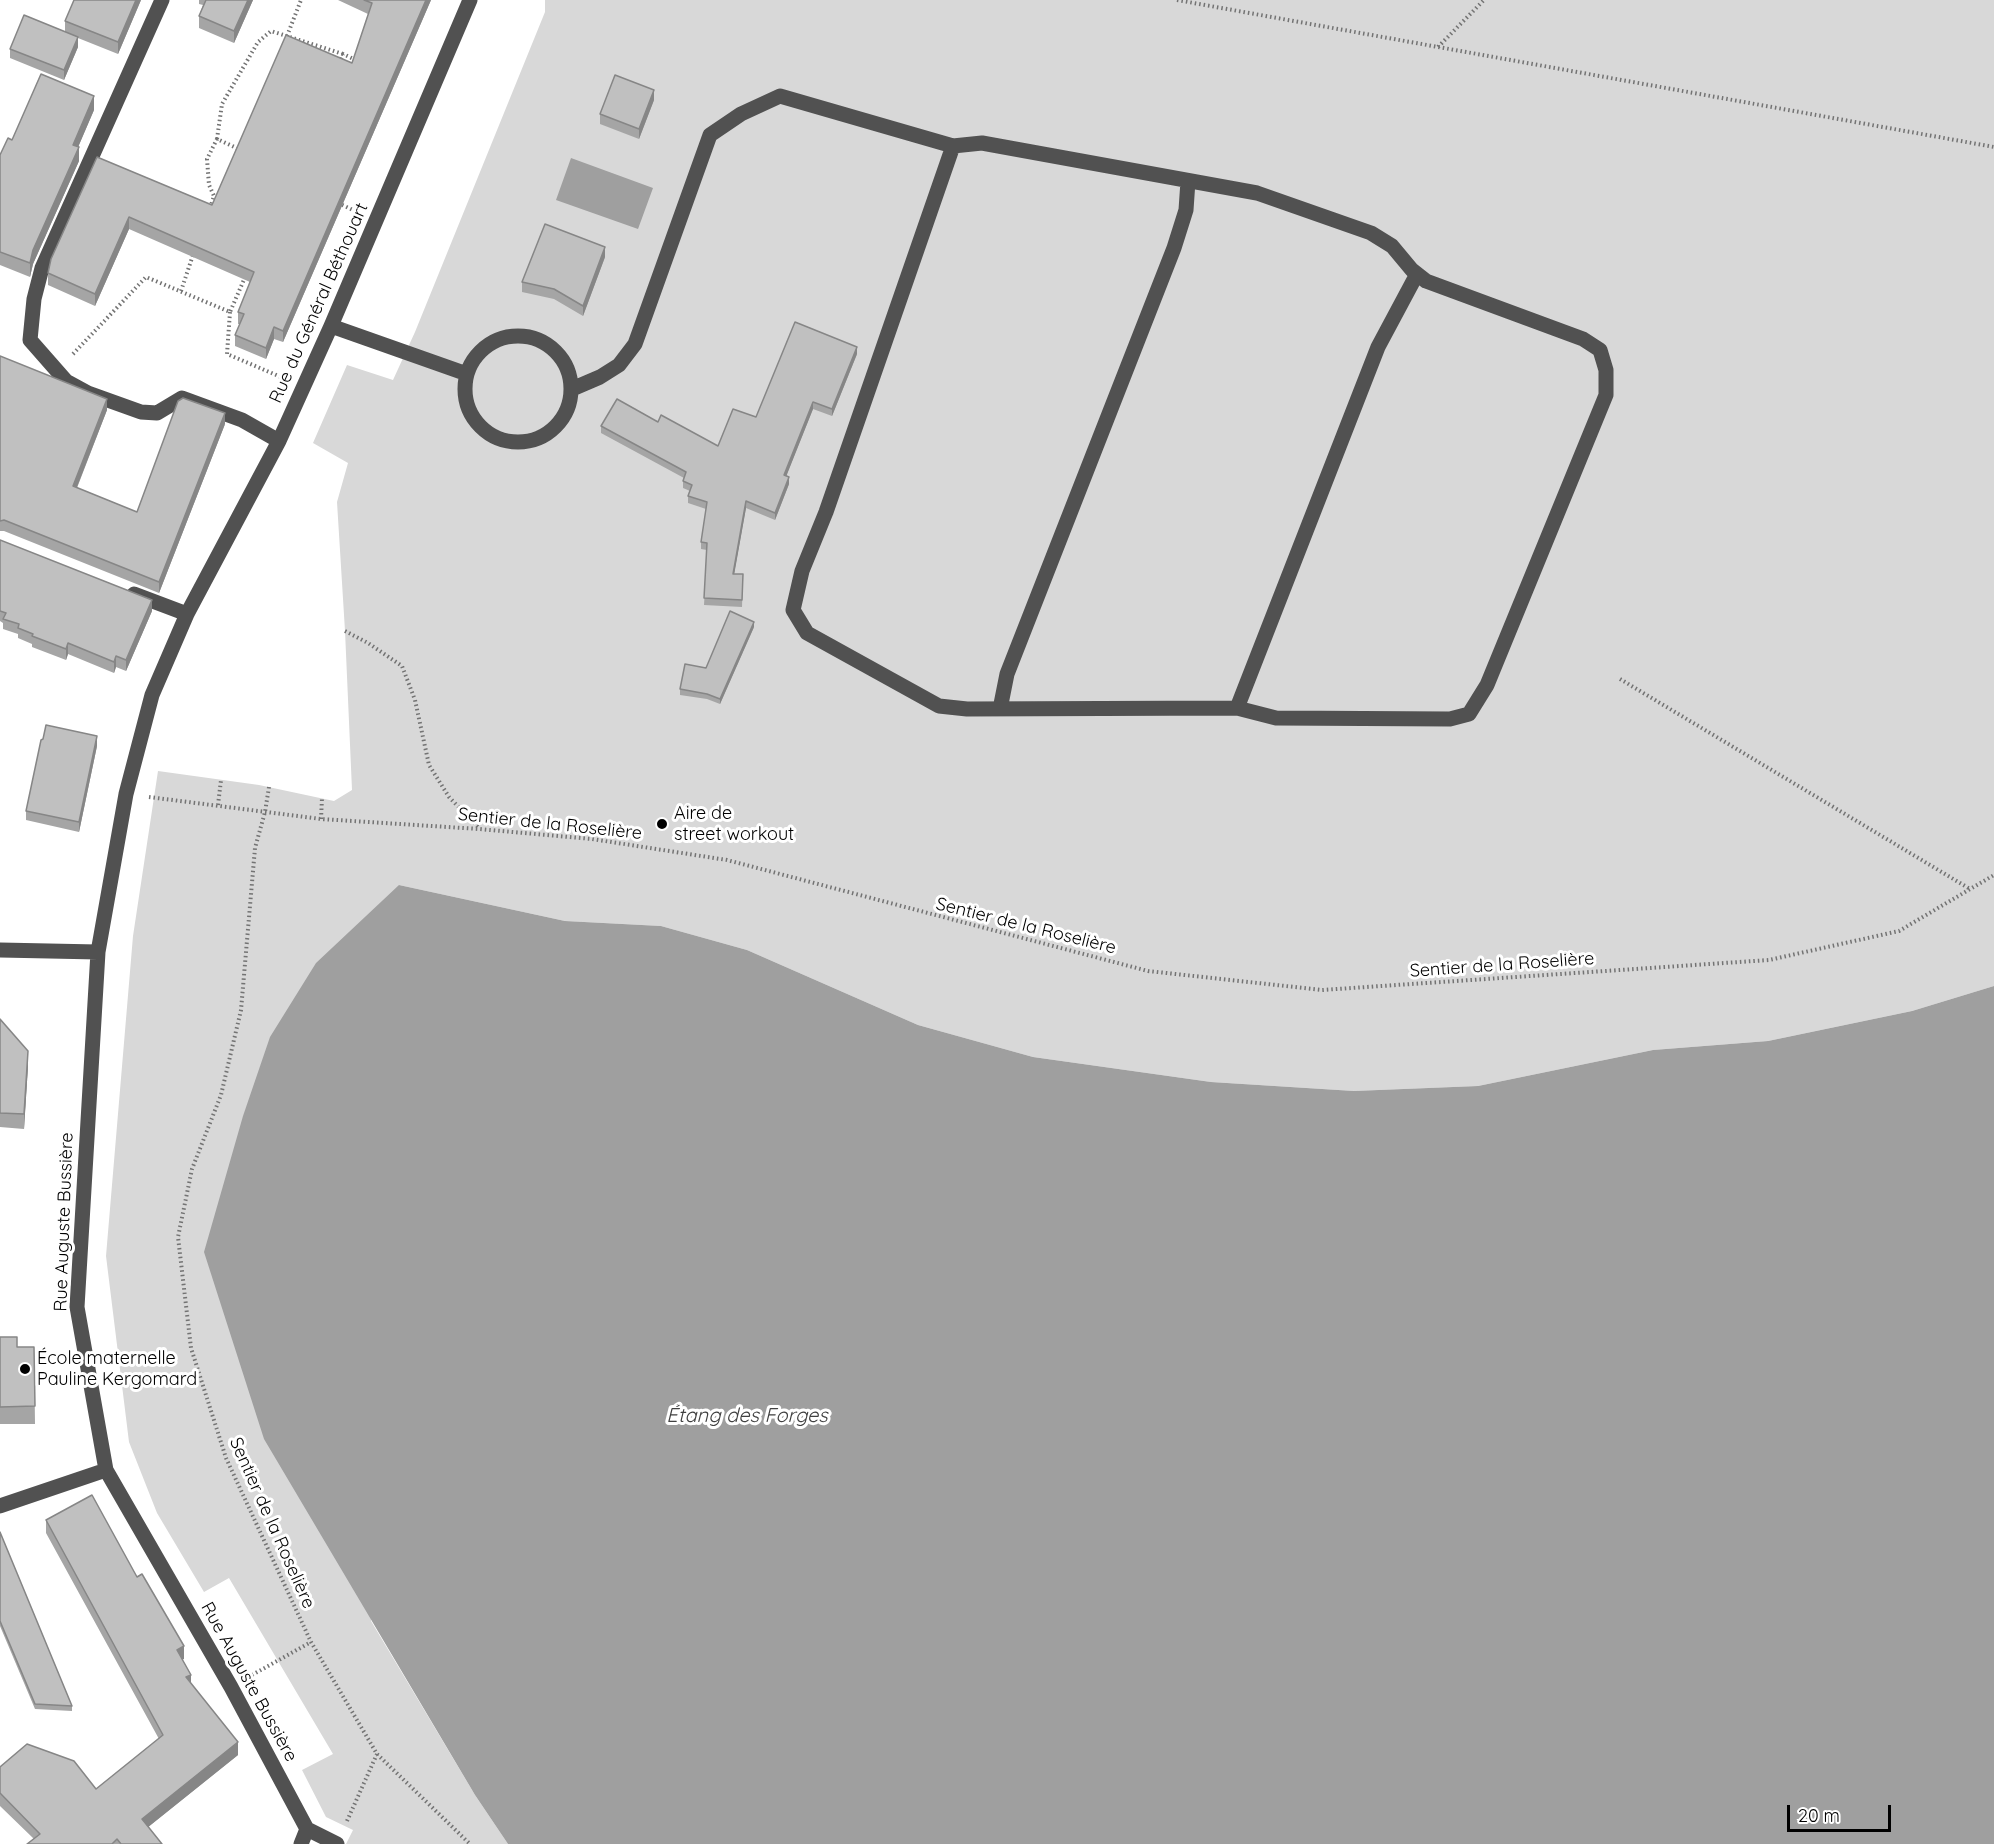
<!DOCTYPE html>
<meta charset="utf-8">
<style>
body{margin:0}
#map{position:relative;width:1994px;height:1844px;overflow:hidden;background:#fff;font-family:Quicksand,sans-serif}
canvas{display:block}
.scale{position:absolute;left:1787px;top:1805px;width:104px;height:27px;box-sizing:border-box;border:3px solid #000;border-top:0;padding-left:8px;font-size:18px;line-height:21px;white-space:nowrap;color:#000;-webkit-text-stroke:4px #fff;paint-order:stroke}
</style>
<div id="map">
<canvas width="1994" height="1844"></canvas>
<div class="scale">20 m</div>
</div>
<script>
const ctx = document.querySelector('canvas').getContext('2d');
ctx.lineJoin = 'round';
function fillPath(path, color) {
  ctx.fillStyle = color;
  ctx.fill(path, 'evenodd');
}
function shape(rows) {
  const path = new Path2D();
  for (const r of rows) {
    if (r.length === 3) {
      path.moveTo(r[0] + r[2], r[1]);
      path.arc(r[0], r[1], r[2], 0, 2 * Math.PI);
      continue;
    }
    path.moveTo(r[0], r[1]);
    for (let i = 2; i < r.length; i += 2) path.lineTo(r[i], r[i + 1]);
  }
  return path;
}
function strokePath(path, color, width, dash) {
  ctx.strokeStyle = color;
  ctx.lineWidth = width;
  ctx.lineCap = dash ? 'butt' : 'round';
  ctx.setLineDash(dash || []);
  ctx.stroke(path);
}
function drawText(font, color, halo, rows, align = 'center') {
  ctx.font = font + ' Quicksand,sans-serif';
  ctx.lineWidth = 6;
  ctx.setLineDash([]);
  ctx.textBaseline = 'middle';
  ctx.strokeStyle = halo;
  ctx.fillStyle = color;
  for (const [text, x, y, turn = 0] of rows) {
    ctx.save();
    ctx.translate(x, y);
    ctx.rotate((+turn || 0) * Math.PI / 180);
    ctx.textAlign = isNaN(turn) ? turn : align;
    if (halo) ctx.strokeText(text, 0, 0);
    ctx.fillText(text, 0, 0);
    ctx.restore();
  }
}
fillPath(shape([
 [545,0,1994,0,1994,986,1912,1011,1768,1041,1653,1050,1478,1086,1354,1091,1211,1082,1033,1057,918,1025,747,950,661,926,565,921,399,885,371,1621,475,1795,508,1844,346,1844,353,1830,326,1817,302,1770,333,1754,229,1578,204,1592,157,1513,129,1442,106,1256,133,936,158,771,259,785,334,801,352,790,345,631,337,502,348,463,313,443,347,365,393,380,415,332,545,12]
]), '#d8d8d8');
fillPath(shape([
 [571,158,653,188,638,229,556,200],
 [399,885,565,921,661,926,747,950,918,1025,1033,1057,1211,1082,1354,1091,1478,1086,1653,1050,1768,1041,1912,1011,1994,986,1994,1844,508,1844,475,1795,264,1439,204,1252,243,1116,270,1037,316,963]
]), '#9f9f9f');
strokePath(shape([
 [1177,0,1994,147],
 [287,36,301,0],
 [1438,47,1484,0],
 [339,63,343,54,358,61],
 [217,139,222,104,258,42,271,31,343,54],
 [338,203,353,210],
 [210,208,214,196,209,185,207,159,217,139,241,150],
 [181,291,194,252],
 [230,312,227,354,281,377],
 [73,354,146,277,230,312,246,275],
 [345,631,368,643,402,666,415,700,429,765,449,797,479,828],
 [1620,679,1970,889],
 [269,787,265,812,255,848,241,1010,221,1095,192,1169,178,1237,191,1348,226,1458,311,1642,377,1754,470,1844],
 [149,797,321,819,479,829,592,839,727,860,1148,971,1322,990,1769,960,1899,931,1994,875],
 [218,805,221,780],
 [321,819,322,798],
 [252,1675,311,1642],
 [347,1821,377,1754]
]), '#737373', 4, [1.5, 3]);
strokePath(shape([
 [162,0,42,268,34,299,30,340,66,381,88,393,141,412,157,413,182,398,242,420,279,441],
 [331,326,467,374],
 [518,389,53],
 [572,389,600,377,619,365,635,344,710,135,741,114,780,96,953,146,982,143,1257,193,1371,233,1392,246,1412,270,1426,281,1583,339,1600,350,1606,370,1606,395,1487,685,1469,714,1450,719,1276,718,1237,708,967,709,939,706,807,633,793,610,802,571,826,512,953,146],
 [134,594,187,614],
 [1237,708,1378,347,1417,274],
 [1000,709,1007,674,1174,248,1186,210,1188,181],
 [0,950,98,952],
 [0,1506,106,1470],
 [301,1844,307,1829],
 [337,1844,307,1829,231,1687,106,1470,77,1307,98,952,126,794,152,695,187,614,279,441,331,326,470,0]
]), '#515151', 15);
fillPath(shape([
 [141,0,118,54,78,38,78,47,64,80,10,58,10,49,65,32,65,21],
 [199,0,253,0,234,43,199,28,199,16,203,5,199,4],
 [338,0,431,0,283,342,274,339,266,359,235,346,235,335,240,324,238,324,238,312,250,282,129,229,95,306,48,285,48,273,97,157,212,205,352,63,368,14],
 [654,100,639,139,600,124,600,114],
 [94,110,78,147,79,161,33,264,30,277,0,265,0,155,12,140],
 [605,257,583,316,554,299,522,292,522,282],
 [857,354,832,416,813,409,786,476,789,484,775,520,746,508,734,574,743,574,742,607,704,605,707,550,701,549,701,542,706,509,688,503,688,496,690,491,683,488,683,481,684,478,601,433,601,426,658,422,718,446],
 [0,356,107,410,77,488,137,512,225,424,159,593,4,531,0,531],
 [0,540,152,611,126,671,116,667,114,673,68,654,66,660,32,647,32,644,18,638,18,634,3,629,3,623,0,621],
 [754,627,720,704,707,699,680,695,680,689],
 [97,746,79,832,26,820,26,811],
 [0,1019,28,1066,24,1129,0,1127],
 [0,1337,17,1347,34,1347,35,1424,0,1424],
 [46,1520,137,1577,184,1659,182,1659,191,1683,238,1755,148,1827,162,1844,27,1844,34,1839,0,1806,0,1767,96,1789,159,1739,46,1533],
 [0,1532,72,1706,72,1711,35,1709,0,1626]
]), '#a5a5a5');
fillPath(shape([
 [136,0,141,0,118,54,118,42],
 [248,0,253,0,234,43,234,31],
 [426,0,431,0,283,342,283,331],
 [78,37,78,47,64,80,64,70],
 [654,90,654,100,639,139,639,129],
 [94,96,94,110,73,159,73,145],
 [79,147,79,161,33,264,30,277,30,263,33,250],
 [129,217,129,229,95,306,95,294],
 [605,247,605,257,583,316,583,306],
 [274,327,274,339,266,359,266,348],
 [857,347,857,354,832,416,832,409],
 [107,399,107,410,73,497,73,486],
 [813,402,813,409,784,482,784,475],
 [225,413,225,424,159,593,159,582],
 [789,477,789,484,775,520,775,513],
 [746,501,746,508,733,581,733,574],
 [152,600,152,611,126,671,126,660],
 [754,622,754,627,720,704,720,699],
 [68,643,68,654,66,660,66,649],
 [116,656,116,667,114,673,114,662],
 [97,736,97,746,79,832,79,822],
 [28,1051,28,1066,24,1129,24,1114],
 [184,1646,184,1659,177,1662,177,1650],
 [191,1675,191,1687,186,1677],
 [238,1742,238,1755,142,1832,142,1819]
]), '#868686');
const building = shape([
 [74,0,136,0,118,42,65,21,74,0],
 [206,0,248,0,234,31,199,16,206,0],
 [364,0,426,0,283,331,274,327,266,348,235,335,244,314,238,312,254,272,129,217,95,294,48,273,51,259,97,157,212,205,286,35,352,63,372,3,364,0],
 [24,15,78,37,64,70,10,49,24,15],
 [41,74,94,96,73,145,79,147,33,250,30,263,0,252,0,155,8,138,12,140,41,74],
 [615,75,654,90,639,129,600,114,615,75],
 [545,224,605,247,583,306,554,289,522,282,545,224],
 [795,322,857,347,832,409,813,402,784,475,789,477,775,513,746,501,733,574,743,574,742,600,704,598,707,543,701,542,707,502,688,496,692,485,683,481,686,472,601,426,617,399,658,422,661,415,718,446,733,409,756,417,795,322],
 [0,356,107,399,73,486,137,512,178,401,183,398,225,413,159,582,4,520,0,521,0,356],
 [0,540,152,600,126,660,116,656,114,662,68,643,66,649,32,636,33,634,18,628,19,624,3,619,6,613,0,611,0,540],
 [730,611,754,622,720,699,707,694,680,689,685,664,706,668,730,611],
 [46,725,97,736,79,822,26,811,41,740,43,739,46,725],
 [0,1019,28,1051,24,1114,0,1113,0,1019],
 [0,1337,17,1337,17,1347,34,1347,35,1406,0,1407,0,1337],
 [92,1495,137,1577,142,1574,184,1646,177,1650,191,1675,186,1677,238,1742,142,1819,162,1844,121,1844,117,1839,112,1844,27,1844,40,1834,0,1793,0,1767,27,1744,74,1761,96,1789,163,1735,46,1520,92,1495],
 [0,1532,72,1706,35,1704,0,1621,0,1532]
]);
fillPath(building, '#c0c0c0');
strokePath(building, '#868686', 1.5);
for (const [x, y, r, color] of [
 [662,824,6,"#000"],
 [25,1369,6,"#000"]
]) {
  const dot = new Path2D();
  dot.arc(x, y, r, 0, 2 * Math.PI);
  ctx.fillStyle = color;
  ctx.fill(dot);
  strokePath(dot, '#fff', 2);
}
drawText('18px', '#000', '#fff', [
 ["Rue du Général Béthouart",319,303,-66],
 ["Sentier de la Roselière",550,824,6],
 ["Sentier de la Roselière",1026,926,14],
 ["Sentier de la Roselière",1502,965,-4],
 ["Rue Auguste Bussière",64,1222,-88],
 ["Sentier de la Roselière",272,1523,66],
 ["Rue Auguste Bussière",249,1682,61]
]);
drawText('18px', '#000', '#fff', [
 ["Aire de",674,814],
 ["street workout",674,835],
 ["École maternelle",37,1359],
 ["Pauline Kergomard",37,1380]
], 'left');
drawText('italic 20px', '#404040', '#fff', [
 ["Étang des Forges",747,1416]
]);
</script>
